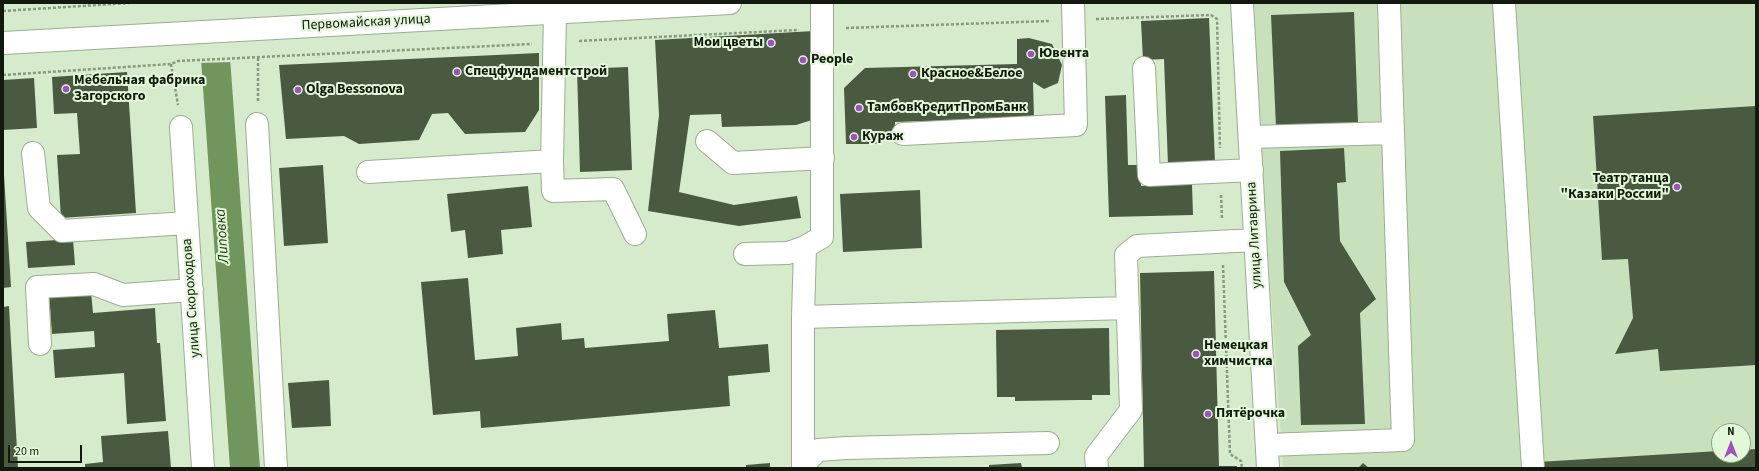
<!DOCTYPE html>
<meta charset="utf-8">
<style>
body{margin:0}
#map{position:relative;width:1759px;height:471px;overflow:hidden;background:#d6ebcc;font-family:"Source Sans 3",sans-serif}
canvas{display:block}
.frame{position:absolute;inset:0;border:4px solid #121a0f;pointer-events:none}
.north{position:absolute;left:1711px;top:423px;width:40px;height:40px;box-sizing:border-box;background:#e3f8d9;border:1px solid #8f9f88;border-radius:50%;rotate:0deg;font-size:11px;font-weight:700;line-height:16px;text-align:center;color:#121a0f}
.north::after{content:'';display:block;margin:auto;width:14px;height:18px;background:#a150c0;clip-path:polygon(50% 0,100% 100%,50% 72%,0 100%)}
.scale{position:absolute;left:8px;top:445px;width:74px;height:18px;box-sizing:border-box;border:2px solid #121a0f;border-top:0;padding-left:5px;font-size:12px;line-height:14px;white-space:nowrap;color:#121a0f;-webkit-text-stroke:3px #e3f8d9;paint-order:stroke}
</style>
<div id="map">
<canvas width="1759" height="471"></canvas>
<div class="frame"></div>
<div class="north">N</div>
<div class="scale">20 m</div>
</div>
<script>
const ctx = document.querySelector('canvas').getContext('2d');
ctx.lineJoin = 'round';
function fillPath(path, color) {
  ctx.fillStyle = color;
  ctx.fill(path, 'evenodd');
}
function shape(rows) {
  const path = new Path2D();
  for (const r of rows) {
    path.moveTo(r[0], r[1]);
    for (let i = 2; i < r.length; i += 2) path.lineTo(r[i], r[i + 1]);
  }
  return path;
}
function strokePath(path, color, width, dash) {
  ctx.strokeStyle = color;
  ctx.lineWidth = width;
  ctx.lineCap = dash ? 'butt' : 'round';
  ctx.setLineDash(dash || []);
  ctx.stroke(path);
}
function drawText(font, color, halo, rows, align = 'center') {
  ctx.font = font + ' "Source Sans 3",sans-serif';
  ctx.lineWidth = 4;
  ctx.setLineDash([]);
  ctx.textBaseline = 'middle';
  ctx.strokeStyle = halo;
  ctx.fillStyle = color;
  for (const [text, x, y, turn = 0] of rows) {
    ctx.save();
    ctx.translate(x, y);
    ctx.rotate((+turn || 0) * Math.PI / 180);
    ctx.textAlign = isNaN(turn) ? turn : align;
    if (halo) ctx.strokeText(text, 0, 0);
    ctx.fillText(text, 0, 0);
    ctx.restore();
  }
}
fillPath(shape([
 [1251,3,1756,3,1756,468,1283,468],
 [1719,431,1743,431,1743,455,1719,455]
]), '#c8e1bc');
fillPath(shape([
 [197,3,226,3,260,468,230,468]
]), '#70955d');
fillPath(shape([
 [195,3,228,3,233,62,199,63]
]), '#d6ebcc');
fillPath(shape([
 [1354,12,1358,123,1276,127,1271,15],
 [1209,18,1215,163,1168,165,1164,59,1143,60,1141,21],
 [814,31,812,120,796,125,722,127,721,114,690,115,679,192,734,205,797,196,801,218,739,226,648,211,659,115,655,40],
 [1029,38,1052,44,1062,65,1058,83,1044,89,1033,82,1034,118,895,122,895,133,882,135,882,144,846,144,844,88,865,68,1017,64,1017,39],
 [539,53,539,110,525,132,465,134,448,113,432,114,419,140,359,144,344,136,286,139,279,65],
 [628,67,632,170,580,172,577,69],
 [127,72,136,213,61,218,57,155,80,154,77,113,54,114,52,77],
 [34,78,37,128,3,130,3,80],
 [1126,95,1128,165,1140,165,1141,186,1192,184,1193,215,1109,217,1105,96],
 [1756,106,1756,365,1660,371,1658,349,1615,354,1633,318,1628,259,1602,260,1593,116],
 [1344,148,1346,182,1337,183,1340,241,1376,299,1360,313,1365,424,1301,425,1298,346,1311,335,1284,282,1280,151],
 [3,159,11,287,3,288],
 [323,165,328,243,284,246,279,168],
 [528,186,532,227,501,230,503,254,468,258,465,230,451,232,447,194],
 [920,190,922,248,843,252,840,194],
 [73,239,75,265,28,268,26,242],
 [1214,271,1219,466,1237,466,1237,468,1144,468,1140,273],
 [468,278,475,360,518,356,516,328,561,323,562,340,584,338,585,348,669,341,667,314,715,310,719,348,768,344,770,372,728,376,730,406,481,428,480,411,433,415,421,282],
 [91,292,93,313,155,308,157,343,160,343,166,421,127,424,124,373,55,378,53,350,95,347,94,331,52,334,49,294],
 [9,306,18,468,3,468,3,307],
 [1109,328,1110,395,1092,395,1092,400,1080,400,1015,401,1015,397,997,397,996,330],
 [329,380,331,426,292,428,288,383],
 [168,431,171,468,85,468,85,464,103,462,101,436],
 [1756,449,1756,468,1538,468,1538,462,1719,451,1719,455,1743,455,1743,450],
 [770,463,770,468,746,468,746,465],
 [1021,463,1022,468,989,468,989,465],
 [1363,463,1369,468,1358,468]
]), '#495a40');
const minor = shape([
 [1242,3,1268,468],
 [1389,3,1393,133],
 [1504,3,1533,468],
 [1144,68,1149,175,1252,170],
 [257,124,276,468],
 [181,127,203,468],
 [903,134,1076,125,1073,3],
 [1250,137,1393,133,1403,440,1267,445],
 [707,141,733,163,823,158],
 [33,153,39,208,62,231,187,223],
 [552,161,553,191,613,189,635,234],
 [368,172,552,161,555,13],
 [745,254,788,253,805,247,822,237,822,3],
 [803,317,1128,308],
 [40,344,37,287,94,284,123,295,192,290],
 [803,465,803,317,805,247],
 [803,468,803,465,818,450,846,448,1048,443],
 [1097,468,1096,456,1131,410,1126,255,1137,246,1255,240]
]);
const major = shape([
 [3,43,730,3]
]);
strokePath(minor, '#9aae91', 24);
strokePath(major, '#9aae91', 24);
strokePath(shape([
 [3,11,129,3],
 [1096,19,1211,15,1217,19,1220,148],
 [846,28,1049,21],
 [579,41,799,30],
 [171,64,178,105],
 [3,75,171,64,178,61,532,44],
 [258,101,258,58],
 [1221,195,1222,218],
 [1223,265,1230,454,1241,461,1242,468]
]), '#889881', 2.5, [3, 2]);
strokePath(minor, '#fff', 22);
strokePath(major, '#fff', 22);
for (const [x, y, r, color] of [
 [771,43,4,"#a150c0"],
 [1031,54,4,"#a150c0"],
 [803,60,4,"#a150c0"],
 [457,72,4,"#a150c0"],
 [913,74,4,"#a150c0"],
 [66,89,4,"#a150c0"],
 [298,90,4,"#a150c0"],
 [859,108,4,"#a150c0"],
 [854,137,4,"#a150c0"],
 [1677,187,4,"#a150c0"],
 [1196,354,4,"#a150c0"],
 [1208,414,4,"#a150c0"]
]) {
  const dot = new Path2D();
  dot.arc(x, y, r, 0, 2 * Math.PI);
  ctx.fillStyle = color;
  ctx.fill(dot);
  strokePath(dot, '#e3f8d9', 1.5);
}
drawText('14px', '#121a0f', '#e3f8d9', [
 ["Первомайская улица",366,23,-3],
 ["улица Литаврина",1255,235,-93],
 ["улица Скороходова",192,298,-94]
]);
drawText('bold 14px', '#121a0f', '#e3f8d9', [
 ["Мои цветы",763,43,"right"],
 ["Ювента",1039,54],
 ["People",811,60],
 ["Спецфундаментстрой",465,72],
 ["Красное&Белое",921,74],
 ["Мебельная фабрика",74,81],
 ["Загорского",74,97],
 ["Olga Bessonova",306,90],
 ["ТамбовКредитПромБанк",867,108],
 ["Кураж",862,137],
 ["Театр танца",1669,179,"right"],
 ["\"Казаки России\"",1669,195,"right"],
 ["Немецкая",1204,346],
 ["химчистка",1204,362],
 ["Пятёрочка",1216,414]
], 'left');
drawText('italic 15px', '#1e370f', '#e3f8d9', [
 ["Липовка",223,236,-94]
]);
</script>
